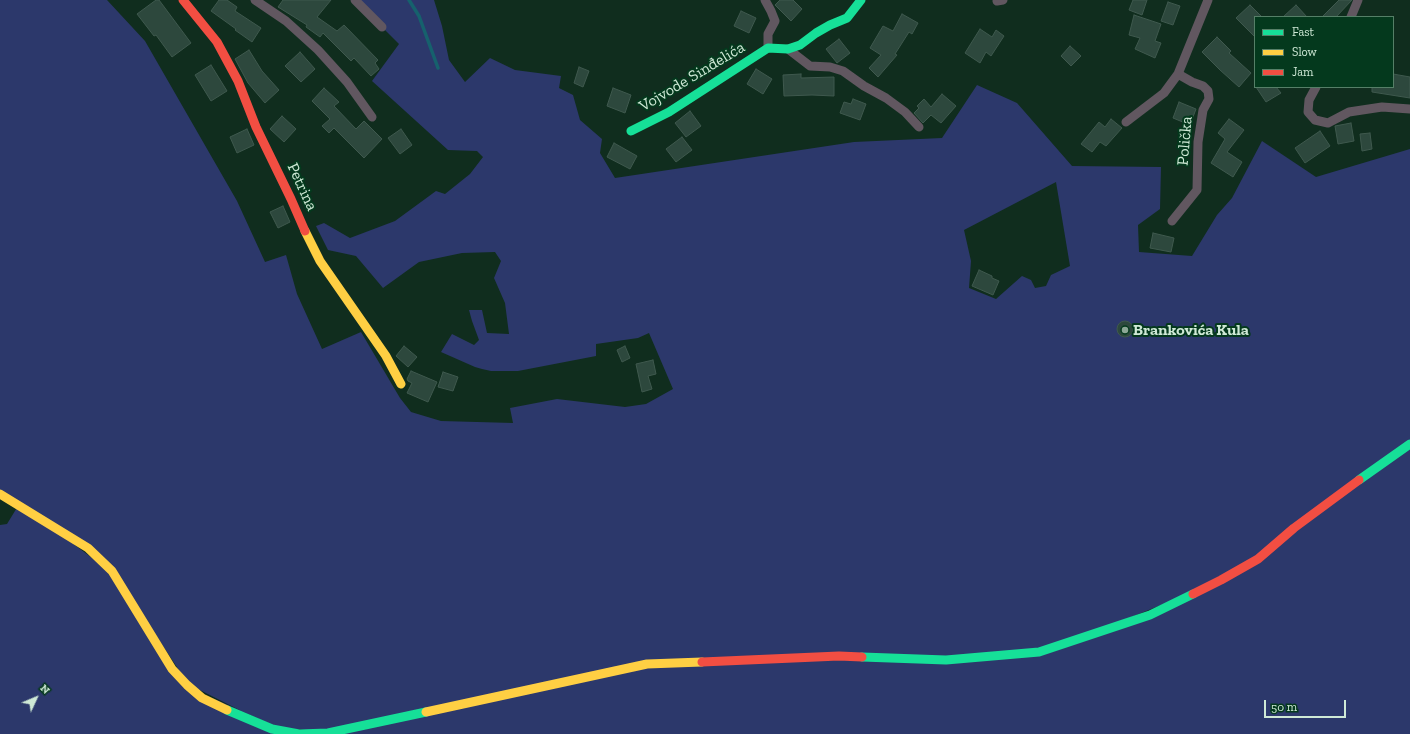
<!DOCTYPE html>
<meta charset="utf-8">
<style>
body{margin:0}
#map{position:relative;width:1410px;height:734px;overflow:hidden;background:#102d1e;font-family:"Zilla Slab",serif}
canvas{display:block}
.legend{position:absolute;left:1254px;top:16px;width:140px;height:72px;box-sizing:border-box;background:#04391d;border:1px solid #557f67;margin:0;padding:5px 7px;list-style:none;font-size:12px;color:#cfe9d6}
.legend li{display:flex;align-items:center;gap:8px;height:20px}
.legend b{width:20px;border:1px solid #557f67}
.north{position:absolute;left:16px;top:678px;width:40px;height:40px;-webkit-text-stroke:3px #04391d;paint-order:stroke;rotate:46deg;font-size:11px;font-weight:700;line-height:16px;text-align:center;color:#cfe9d6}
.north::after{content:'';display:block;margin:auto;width:14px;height:18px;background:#cfe9d6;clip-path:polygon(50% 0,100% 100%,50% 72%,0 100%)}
.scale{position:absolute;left:1264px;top:700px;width:82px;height:18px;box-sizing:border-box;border:2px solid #cfe9d6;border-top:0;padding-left:5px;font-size:12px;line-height:14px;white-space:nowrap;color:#cfe9d6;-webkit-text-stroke:3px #04391d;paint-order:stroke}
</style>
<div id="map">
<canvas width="1410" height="734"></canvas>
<ul class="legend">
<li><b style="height:5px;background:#16e098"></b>Fast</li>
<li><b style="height:5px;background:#ffcf43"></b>Slow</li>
<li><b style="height:5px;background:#f24e42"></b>Jam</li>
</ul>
<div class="north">N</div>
<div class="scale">50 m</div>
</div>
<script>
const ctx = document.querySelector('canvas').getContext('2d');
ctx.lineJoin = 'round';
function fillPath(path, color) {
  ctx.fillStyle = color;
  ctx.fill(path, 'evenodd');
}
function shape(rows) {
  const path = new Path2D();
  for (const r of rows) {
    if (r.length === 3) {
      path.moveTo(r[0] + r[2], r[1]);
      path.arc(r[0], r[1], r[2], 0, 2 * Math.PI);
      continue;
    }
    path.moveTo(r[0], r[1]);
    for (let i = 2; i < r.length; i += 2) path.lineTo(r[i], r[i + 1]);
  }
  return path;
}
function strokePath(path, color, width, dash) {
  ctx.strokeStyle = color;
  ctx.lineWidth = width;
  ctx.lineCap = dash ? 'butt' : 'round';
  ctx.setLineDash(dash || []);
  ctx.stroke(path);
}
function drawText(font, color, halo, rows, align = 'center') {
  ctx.font = font + ' "Zilla Slab",serif';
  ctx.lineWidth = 4;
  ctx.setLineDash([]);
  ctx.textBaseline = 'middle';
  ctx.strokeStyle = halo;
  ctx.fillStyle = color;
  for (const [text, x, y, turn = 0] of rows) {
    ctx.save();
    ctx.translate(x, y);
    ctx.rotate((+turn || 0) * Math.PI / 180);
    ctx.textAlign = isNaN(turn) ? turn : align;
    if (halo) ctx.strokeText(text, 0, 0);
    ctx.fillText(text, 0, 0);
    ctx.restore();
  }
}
fillPath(shape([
 [0,0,107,0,145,41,237,201,265,262,286,255,297,294,322,349,361,332,400,398,411,412,441,421,513,423,510,408,557,399,625,407,646,404,673,389,649,333,638,338,596,344,596,356,518,371,491,371,482,369,475,367,441,352,452,334,474,345,479,340,472,321,469,310,482,310,487,333,509,334,505,303,494,278,501,261,495,252,462,253,419,262,383,288,356,256,328,250,316,226,324,223,350,238,395,221,436,191,445,194,470,174,483,157,477,151,448,150,372,81,399,44,355,0,434,0,442,26,449,60,465,82,490,58,515,70,561,76,559,88,573,95,580,120,602,139,600,153,615,178,854,142,942,138,977,85,1017,103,1072,166,1161,167,1160,209,1138,225,1139,252,1192,256,1217,215,1232,198,1262,141,1316,177,1410,149,1410,442,1257,558,1150,613,1038,651,946,659,646,662,328,732,273,727,188,684,113,570,0,492],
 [1056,182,1070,266,1051,275,1046,286,1035,288,1031,280,1022,276,996,299,969,288,971,261,964,230],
 [1410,446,1410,734,332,734,647,665,1039,654,1221,581],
 [18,506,45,523,111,572,186,686,292,734,0,734,0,525,7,524]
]), '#2c386b');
strokePath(shape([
 [409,0,419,16,438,68]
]), '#16616d', 3.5);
const building = shape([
 [156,0,159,0,191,43,172,57,156,35,154,36,137,14,156,0],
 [219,0,227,0,237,7,235,11,261,28,252,42,235,30,236,29,211,11,219,0],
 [283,0,331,0,317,17,337,31,344,25,378,60,375,63,379,69,371,76,354,58,351,61,323,33,320,37,306,27,307,25,278,7,283,0],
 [780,0,793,0,802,9,791,21,775,5,780,0],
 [1133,0,1147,0,1142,15,1129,10,1133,0],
 [1339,0,1352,0,1336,17,1322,17,1339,0],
 [1168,2,1180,6,1173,25,1161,21,1168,2],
 [1250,5,1262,17,1255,17,1255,37,1236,18,1250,5],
 [1296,5,1307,17,1283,17,1296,5],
 [741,11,756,18,749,33,734,26,741,11],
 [902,14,918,23,912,34,909,32,895,54,897,55,878,77,869,68,881,55,870,48,883,26,893,31,902,14],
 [1134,15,1161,24,1155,41,1161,43,1155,58,1135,49,1140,38,1129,35,1134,15],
 [980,29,992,37,996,30,1004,36,991,56,986,52,980,63,965,53,980,29],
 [1217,37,1231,51,1229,53,1251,73,1239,87,1220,70,1202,52,1217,37],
 [839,39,850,53,837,63,826,49,839,39],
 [1070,46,1081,56,1071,66,1061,56,1070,46],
 [249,50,262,71,279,90,265,103,248,83,235,59,249,50],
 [300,52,315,69,301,82,285,66,300,52],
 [211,65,227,91,211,101,195,75,211,65],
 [579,67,589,71,583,87,574,83,579,67],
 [756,69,772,79,763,94,747,84,756,69],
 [801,74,801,78,834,77,834,96,812,95,784,96,783,75,801,74],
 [1393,74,1410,77,1410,98,1372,92,1372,87,1393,87,1393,74],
 [1256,87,1276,87,1281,93,1266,102,1256,87],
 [324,88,339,102,334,106,356,129,364,121,382,139,364,158,334,128,329,133,322,126,330,119,312,101,324,88],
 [613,88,631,95,625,113,607,106,613,88],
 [942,94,956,106,941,123,931,115,923,123,914,113,919,108,917,106,924,99,931,107,942,94],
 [853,99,866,104,860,120,840,113,844,102,851,104,853,99],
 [1179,102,1196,109,1190,125,1173,118,1179,102],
 [690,111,701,126,686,137,675,123,690,111],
 [282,116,296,129,284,142,270,129,282,116],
 [1111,119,1122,128,1106,146,1100,142,1092,152,1081,144,1099,122,1105,127,1111,119],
 [1229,119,1244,130,1227,152,1242,162,1233,177,1211,163,1225,139,1218,133,1229,119],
 [1351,123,1354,141,1338,144,1335,126,1351,123],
 [247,129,254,145,237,153,230,137,247,129],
 [401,129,412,145,400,154,388,138,401,129],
 [1320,131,1330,146,1305,163,1295,148,1320,131],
 [1370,133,1372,149,1362,151,1360,134,1370,133],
 [682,137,692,150,676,162,666,149,682,137],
 [614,143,637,156,630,169,607,157,614,143],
 [283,206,290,222,278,228,270,212,283,206],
 [1153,233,1174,238,1171,252,1150,248,1153,233],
 [979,270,992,276,992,278,999,281,993,295,972,286,979,270],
 [1125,329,8],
 [404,346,417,357,408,367,396,356,404,346],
 [625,346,630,358,622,362,617,350,625,346],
 [653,360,656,374,648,376,652,389,642,392,636,364,653,360],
 [411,371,437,382,428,402,407,393,412,383,408,381,407,379,411,371],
 [443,372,458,377,453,391,438,387,443,372]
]);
fillPath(building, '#2d483d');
strokePath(building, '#3f594e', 1);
strokePath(shape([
 [255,0,286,21,318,50,347,82,372,117],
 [355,0,382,27],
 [765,0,771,11,775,21,768,34,768,48],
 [997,1,1003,0],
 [1351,17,1358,0],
 [788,49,810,66,830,67,843,71,864,86,886,98,905,112,919,127],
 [1316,87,1309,100,1308,112,1315,120,1328,123,1349,112,1382,107,1410,109],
 [1126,122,1164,93,1178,74,1208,0],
 [1172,221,1197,190,1198,142,1203,110,1209,99,1208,91,1203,86,1192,82,1178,74]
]), '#615760', 9);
strokePath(shape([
 [631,131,669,112,768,48,788,49,800,45,816,33,830,25,847,18,861,0],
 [1359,480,1410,444],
 [862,657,946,660,1039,652,1150,615,1193,594],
 [227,710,272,729,299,734,328,733,426,712]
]), '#16e098', 9);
strokePath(shape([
 [305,231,320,261,386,356,401,384],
 [0,494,88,548,112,571,172,669,187,685,202,698,227,710],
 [426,712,647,664,702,662]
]), '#ffcf43', 9);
strokePath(shape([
 [183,0,217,42,238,81,256,127,291,199,305,231],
 [1193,594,1221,580,1258,559,1294,528,1359,480],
 [702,662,839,656,862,657]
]), '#f24e42', 9);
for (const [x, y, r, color] of [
 [1125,330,4,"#8ca796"]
]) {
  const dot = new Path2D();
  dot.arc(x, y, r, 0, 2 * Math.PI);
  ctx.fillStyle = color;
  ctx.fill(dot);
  strokePath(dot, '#04391d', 1.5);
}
drawText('16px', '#cfe9d6', '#04391d', [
 ["Vojvode Sinđelića",692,77,-31],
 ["Polička",1185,141,-85],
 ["Petrina",302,187,65]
]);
drawText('bold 16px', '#cfe9d6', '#04391d', [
 ["Brankovića Kula",1133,330]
], 'left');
</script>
